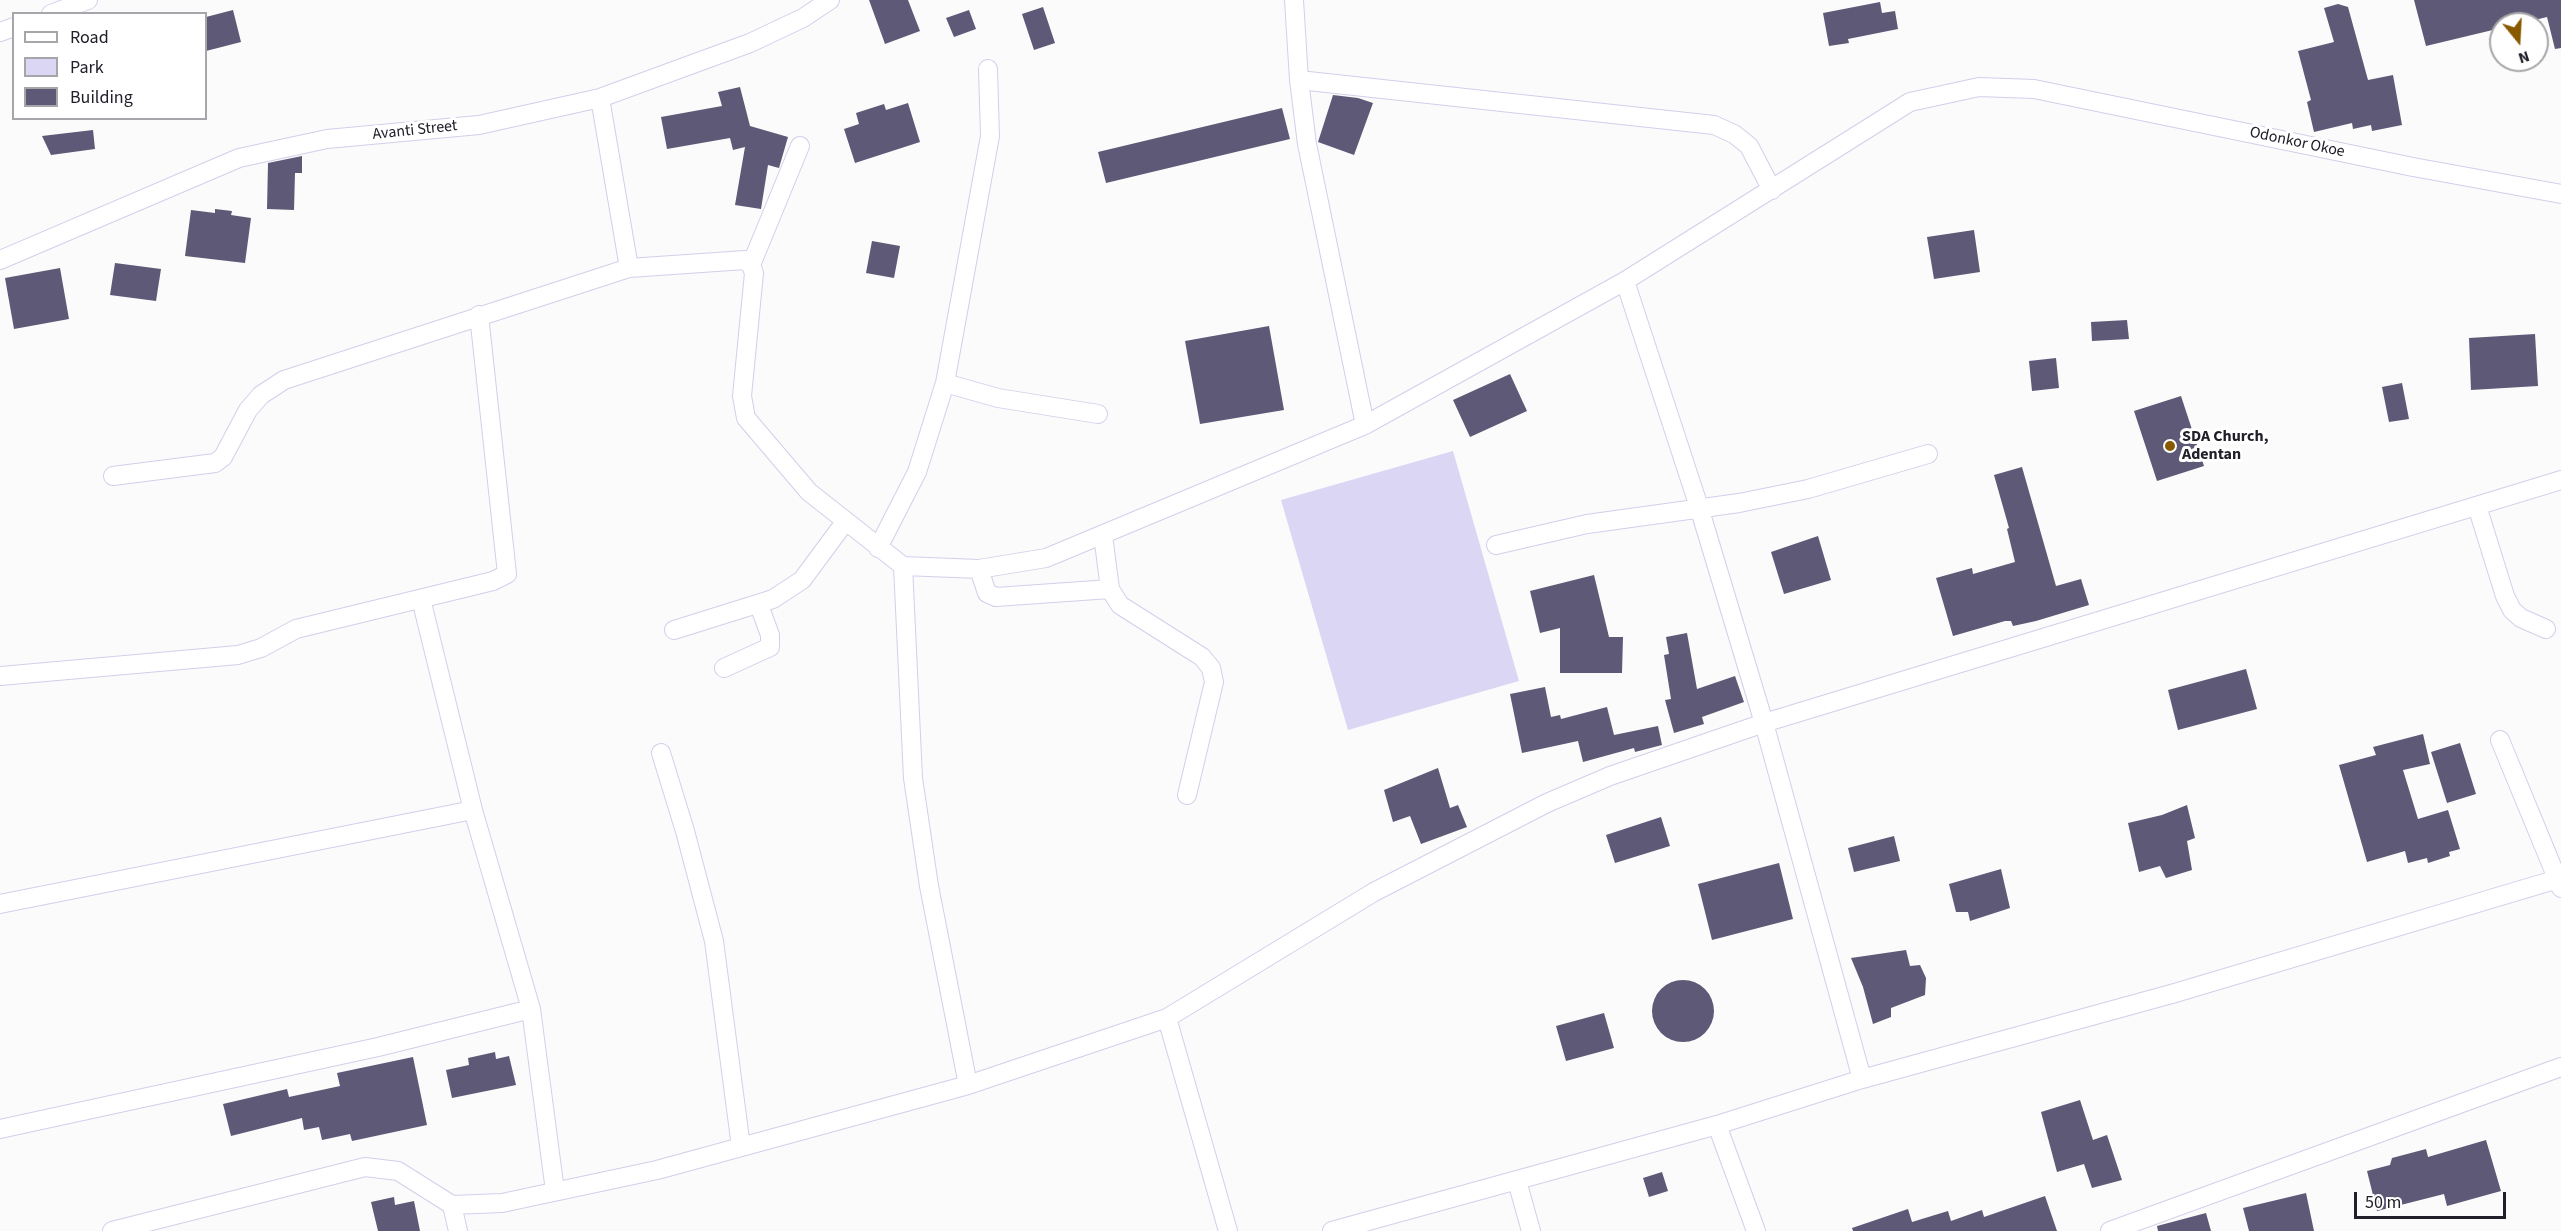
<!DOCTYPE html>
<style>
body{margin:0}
#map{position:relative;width:2561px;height:1231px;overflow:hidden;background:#fbfbfb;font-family:"Source Sans 3",sans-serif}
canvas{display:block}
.legend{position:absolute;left:12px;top:12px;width:195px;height:108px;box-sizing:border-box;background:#fff;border:2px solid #a6a6aa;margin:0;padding:8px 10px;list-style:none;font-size:18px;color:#21202a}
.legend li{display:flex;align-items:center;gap:12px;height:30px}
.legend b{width:30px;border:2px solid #a6a6aa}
.north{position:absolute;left:2489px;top:12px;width:60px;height:60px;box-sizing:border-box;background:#fff;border:2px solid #a6a6aa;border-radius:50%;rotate:162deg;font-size:16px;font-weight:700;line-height:24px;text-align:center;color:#21202a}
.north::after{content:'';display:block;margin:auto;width:21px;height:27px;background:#895900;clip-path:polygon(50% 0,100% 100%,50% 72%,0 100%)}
.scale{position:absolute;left:2354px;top:1192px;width:152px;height:27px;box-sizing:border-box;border:3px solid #21202a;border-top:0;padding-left:8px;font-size:18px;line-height:21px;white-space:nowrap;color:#21202a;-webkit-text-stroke:4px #fff;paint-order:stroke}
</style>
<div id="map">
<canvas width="2561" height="1231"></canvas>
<ul class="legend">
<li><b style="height:8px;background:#fff"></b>Road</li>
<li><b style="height:16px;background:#dad6f4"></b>Park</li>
<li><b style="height:16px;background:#5d5976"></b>Building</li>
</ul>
<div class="north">N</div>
<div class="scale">50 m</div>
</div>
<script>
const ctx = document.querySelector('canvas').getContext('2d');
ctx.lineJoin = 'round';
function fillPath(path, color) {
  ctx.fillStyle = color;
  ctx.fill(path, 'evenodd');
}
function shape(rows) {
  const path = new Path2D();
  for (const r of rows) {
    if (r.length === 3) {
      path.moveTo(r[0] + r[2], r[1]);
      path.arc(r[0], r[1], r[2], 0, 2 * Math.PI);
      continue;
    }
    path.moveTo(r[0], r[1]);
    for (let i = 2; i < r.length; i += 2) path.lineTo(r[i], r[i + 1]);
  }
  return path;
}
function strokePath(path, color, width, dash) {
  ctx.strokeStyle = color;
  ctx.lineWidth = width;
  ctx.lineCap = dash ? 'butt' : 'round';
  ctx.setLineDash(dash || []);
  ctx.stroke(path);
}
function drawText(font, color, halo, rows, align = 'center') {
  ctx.font = font + ' "Source Sans 3",sans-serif';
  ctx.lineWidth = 6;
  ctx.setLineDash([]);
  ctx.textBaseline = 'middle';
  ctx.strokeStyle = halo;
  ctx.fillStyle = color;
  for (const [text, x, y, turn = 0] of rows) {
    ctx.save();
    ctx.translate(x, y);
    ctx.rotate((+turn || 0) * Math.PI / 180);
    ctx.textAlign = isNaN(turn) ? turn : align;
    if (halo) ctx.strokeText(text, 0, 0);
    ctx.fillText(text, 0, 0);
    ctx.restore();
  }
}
fillPath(shape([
 [1453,451,1519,681,1348,730,1281,500]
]), '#dad6f4');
fillPath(shape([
 [869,0,908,0,920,31,885,44],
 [2414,0,2561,0,2561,48,2555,49,2547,17,2518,24,2501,24,2501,28,2426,46],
 [1880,2,1882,13,1895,11,1898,29,1848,39,1849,43,1829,46,1823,13],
 [2338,4,2348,7,2368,80,2393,75,2402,125,2372,131,2371,125,2353,129,2352,123,2314,132,2307,102,2311,100,2298,51,2334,42,2324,8],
 [1043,7,1055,43,1034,50,1022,14],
 [233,10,241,42,206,51,206,17],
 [969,10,976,29,954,37,946,18],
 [740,87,750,126,788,137,779,168,768,165,761,209,735,205,745,147,733,150,730,138,667,149,661,117,722,106,718,92],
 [1333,95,1358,98,1373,103,1354,155,1318,142],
 [908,103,920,142,855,163,844,129,859,124,856,113,884,104,886,110],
 [1282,108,1290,139,1106,183,1098,152],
 [93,130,95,149,51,155,42,136],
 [302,156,302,173,295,173,294,210,267,209,268,163],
 [215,209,232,211,231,215,251,218,245,263,185,256,191,210,215,213],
 [1974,230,1980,272,1934,279,1927,237],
 [872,241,900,246,894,278,866,273],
 [115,263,161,269,156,301,110,295],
 [60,268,69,319,14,329,5,278],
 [2127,320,2129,339,2092,341,2091,322],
 [1269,326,1284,410,1200,424,1185,341],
 [2535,334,2538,386,2471,390,2469,338],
 [2056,358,2059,388,2032,391,2029,361],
 [1510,374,1527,411,1470,437,1453,400],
 [2402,383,2409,419,2389,422,2382,387],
 [2181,396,2204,466,2157,481,2134,411],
 [2022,467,2056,586,2081,579,2089,605,2036,621,2013,626,2011,621,2005,621,1953,636,1936,578,1972,568,1973,574,2015,562,2007,529,2009,528,1994,475],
 [1818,536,1831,580,1784,594,1771,552],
 [1594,575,1609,637,1623,637,1622,673,1560,673,1560,628,1540,633,1530,591],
 [1687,633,1697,689,1735,676,1744,702,1702,717,1704,724,1674,733,1665,700,1671,699,1664,655,1669,654,1666,637],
 [2246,669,2257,709,2178,730,2168,690],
 [1545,687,1551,717,1560,715,1561,719,1607,707,1614,735,1658,726,1662,745,1635,752,1634,748,1583,762,1578,741,1522,753,1510,694],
 [2423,734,2430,764,2403,770,2418,819,2448,810,2460,849,2449,852,2450,856,2428,863,2427,858,2408,863,2405,851,2367,862,2339,765,2376,755,2373,747],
 [2460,743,2476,794,2447,803,2431,752],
 [1438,768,1450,808,1458,805,1467,827,1421,844,1410,816,1393,822,1384,790],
 [2187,805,2195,838,2187,841,2192,870,2166,878,2160,866,2139,872,2128,823,2162,815],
 [1661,817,1670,846,1615,863,1606,835],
 [1894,836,1900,861,1854,872,1848,848],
 [1779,863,1793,919,1712,940,1698,884],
 [2001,869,2010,908,1970,921,1968,912,1956,912,1949,884],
 [1906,950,1910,966,1920,965,1926,978,1925,995,1891,1008,1891,1017,1873,1024,1863,987,1851,958],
 [1683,1011,31],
 [1604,1013,1614,1048,1566,1061,1556,1026],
 [495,1052,496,1059,509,1056,516,1085,452,1098,446,1070,469,1065,468,1058],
 [413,1057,427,1125,352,1141,350,1134,322,1140,319,1127,304,1130,302,1118,231,1136,223,1104,287,1089,289,1097,340,1086,337,1073],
 [2080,1100,2093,1140,2107,1135,2122,1180,2092,1188,2084,1164,2057,1172,2041,1112],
 [2486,1140,2501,1191,2447,1206,2444,1194,2377,1211,2367,1171,2390,1165,2392,1158,2426,1149,2428,1157],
 [1662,1172,1668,1191,1649,1197,1643,1178],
 [2306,1193,2314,1231,2249,1231,2243,1208],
 [2045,1196,2057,1231,1853,1231,1852,1228,1908,1209,1912,1222,1948,1211,1951,1221,1982,1210,1984,1217],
 [394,1197,395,1205,414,1201,420,1231,378,1231,371,1202],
 [2206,1213,2211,1231,2158,1231,2157,1226]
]), '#5d5976');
const minor = shape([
 [1294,0,1299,80,1307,144,1365,425],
 [51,14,88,0],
 [0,32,14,27],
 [1299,80,1714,125,1734,134,1749,146,1772,190],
 [0,260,239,158,327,139,479,125,600,98,750,43,803,18,830,0],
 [751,265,800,146],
 [629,268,745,260,751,265,754,273,742,396,746,418,809,492,903,566,979,569,1046,558,1365,425,1625,281,1910,102,1979,87,2034,89,2413,167,2561,194],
 [1625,281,1699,507,1764,723,1862,1079],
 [945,383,998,398,1098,414],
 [113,476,215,463,223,457,248,410,261,395,284,380,629,268,600,98],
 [2477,506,2505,596,2512,610,2521,618,2546,629],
 [1103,535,1110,589,1120,605,1202,657,1211,668,1214,682,1187,795],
 [1496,545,1587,524,1739,503,1808,489,1928,454],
 [878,548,917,472,945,383,990,136,988,69],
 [903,566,913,778,929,886,968,1085],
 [979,569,987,593,996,597,1110,589],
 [421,599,473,810,531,1009,555,1191],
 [674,630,773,599,802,580,845,522],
 [724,668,770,647,770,635,759,605],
 [0,676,238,655,261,648,296,629,493,581,507,574,479,315],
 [2500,740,2561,888],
 [661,753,685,831,714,941,741,1147],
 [0,904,473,810],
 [1167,1018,1228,1231],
 [1717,1125,1756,1231],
 [0,1129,378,1047,531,1009],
 [1517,1181,1531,1231],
 [452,1205,458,1231],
 [112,1231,365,1167,398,1171,452,1205,502,1203,657,1170,968,1085,1167,1018,1374,892,1547,803,1610,776,1764,723,2561,480],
 [1332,1231,1717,1125,1862,1079,2175,993,2561,878],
 [2110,1231,2561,1067]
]);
strokePath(minor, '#d2cfea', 20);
strokePath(minor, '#fff', 18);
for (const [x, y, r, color] of [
 [2170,446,6,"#895900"]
]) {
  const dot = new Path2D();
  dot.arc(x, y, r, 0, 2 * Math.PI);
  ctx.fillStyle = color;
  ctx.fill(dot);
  strokePath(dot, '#fff', 2);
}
drawText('16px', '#21202a', '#fff', [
 ["Avanti Street",415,131,-6],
 ["Odonkor Okoe",2297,143,12]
]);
drawText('bold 16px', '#21202a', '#fff', [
 ["SDA Church,",2182,437],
 ["Adentan",2182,455]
], 'left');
</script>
